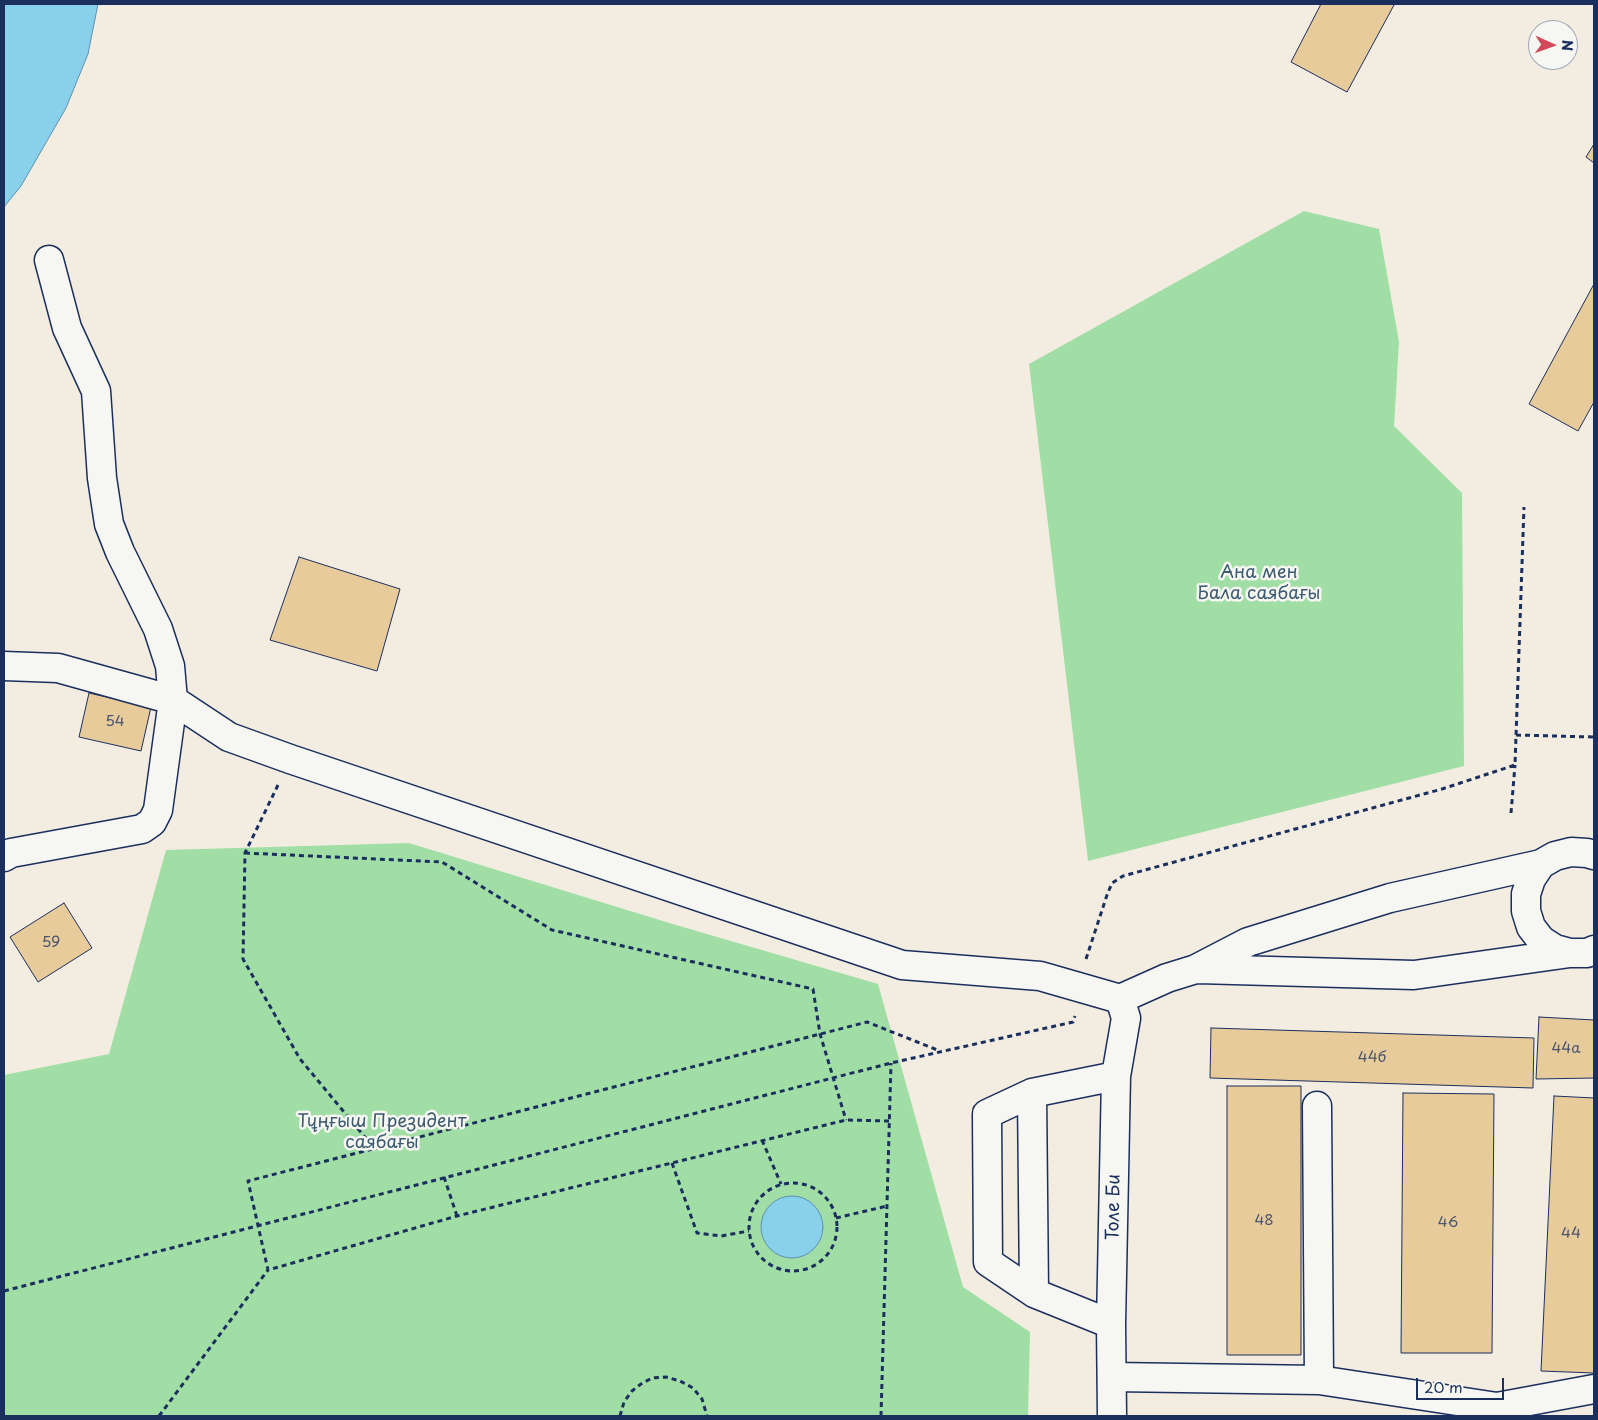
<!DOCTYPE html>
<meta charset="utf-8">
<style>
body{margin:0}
#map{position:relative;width:1598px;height:1420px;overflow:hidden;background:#f3ede1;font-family:"Playpen Sans",sans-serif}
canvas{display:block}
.frame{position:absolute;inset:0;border:5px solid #1b2f5e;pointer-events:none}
.north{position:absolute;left:1528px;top:20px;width:50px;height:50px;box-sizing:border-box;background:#f6f6f2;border:1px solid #9ea6b7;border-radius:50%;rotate:92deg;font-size:14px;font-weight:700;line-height:20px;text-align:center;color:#1b2f5e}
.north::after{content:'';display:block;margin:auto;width:18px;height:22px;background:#d1495b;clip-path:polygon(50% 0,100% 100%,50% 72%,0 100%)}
.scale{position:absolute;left:1416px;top:1378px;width:88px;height:22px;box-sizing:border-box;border:2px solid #1b2f5e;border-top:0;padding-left:6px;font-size:15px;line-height:18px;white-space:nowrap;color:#1b2f5e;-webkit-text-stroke:4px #f6f6f2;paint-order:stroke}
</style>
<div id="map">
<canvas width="1598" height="1420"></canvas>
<div class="frame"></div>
<div class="north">N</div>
<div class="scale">20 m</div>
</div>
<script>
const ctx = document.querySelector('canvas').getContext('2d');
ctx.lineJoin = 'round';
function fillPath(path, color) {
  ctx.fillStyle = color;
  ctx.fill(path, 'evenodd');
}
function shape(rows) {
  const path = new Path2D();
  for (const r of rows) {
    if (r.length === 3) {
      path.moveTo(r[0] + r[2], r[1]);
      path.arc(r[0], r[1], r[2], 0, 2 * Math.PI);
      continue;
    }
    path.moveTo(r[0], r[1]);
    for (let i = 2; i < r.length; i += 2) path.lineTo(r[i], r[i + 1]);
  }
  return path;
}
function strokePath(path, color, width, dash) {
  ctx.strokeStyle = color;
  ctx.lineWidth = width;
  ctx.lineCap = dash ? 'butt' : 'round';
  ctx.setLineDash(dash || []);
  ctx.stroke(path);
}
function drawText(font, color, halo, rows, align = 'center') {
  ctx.font = font + ' "Playpen Sans",sans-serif';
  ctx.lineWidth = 5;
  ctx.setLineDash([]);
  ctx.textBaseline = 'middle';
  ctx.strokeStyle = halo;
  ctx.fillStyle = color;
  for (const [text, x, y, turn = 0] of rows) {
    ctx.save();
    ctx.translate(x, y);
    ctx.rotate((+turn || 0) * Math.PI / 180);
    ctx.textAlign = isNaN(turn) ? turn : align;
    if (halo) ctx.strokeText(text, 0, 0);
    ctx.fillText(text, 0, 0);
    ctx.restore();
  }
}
fillPath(shape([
 [1304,211,1379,229,1399,342,1394,426,1462,493,1464,766,1088,861,1029,364],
 [409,843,666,922,878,984,963,1287,1030,1332,1028,1416,4,1416,4,1075,109,1054,166,850]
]), '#a1dea5');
const water = shape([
 [4,4,98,4,88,54,66,108,21,186,4,207,4,4],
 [792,1227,31]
]);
fillPath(water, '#89d0ea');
strokePath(water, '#5d90b2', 1);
const building = shape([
 [1321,4,1391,4,1394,5,1347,92,1291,62,1321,4],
 [1594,144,1594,163,1586,157,1594,144],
 [1594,284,1594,402,1578,431,1529,404,1594,284],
 [299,557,400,589,377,671,270,640,299,557],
 [89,693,151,707,141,751,79,737,89,693],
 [64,903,92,948,38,982,10,937,64,903],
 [1539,1017,1594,1020,1594,1078,1536,1079,1539,1017],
 [1211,1028,1534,1038,1533,1088,1210,1078,1211,1028],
 [1227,1086,1301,1086,1301,1355,1227,1355,1227,1086],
 [1403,1093,1494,1094,1492,1353,1401,1353,1403,1093],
 [1554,1096,1594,1098,1594,1373,1541,1371,1554,1096]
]);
fillPath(building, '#e8cb9b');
strokePath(building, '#1b2f5e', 1);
const street = shape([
 [4,666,58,668,173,700,229,737,290,759,902,965,1040,976,1120,999],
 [4,857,11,853,142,829,152,822,158,810,173,700,170,666,158,629,120,552,109,524,102,478,96,391,67,328,49,260],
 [1541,864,1531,879,1526,894,1526,911,1531,927,1541,940,1555,949,1570,953],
 [1198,969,1414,975,1570,953,1587,953,1594,950],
 [1120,999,1167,978,1196,969,1248,942,1390,898,1541,864,1555,856,1571,852,1587,853,1594,855],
 [1032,1093,1034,1293],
 [1317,1106,1319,1380],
 [1111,1324,1034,1293,988,1262,987,1114,1032,1093,1116,1076],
 [1113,1377,1319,1380,1497,1407,1594,1389],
 [1112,1416,1111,1324,1116,1076,1126,1018,1120,999]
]);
strokePath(street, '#1b2f5e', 31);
strokePath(shape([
 [1516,735,1593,737],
 [278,785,245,853,243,959,300,1059,374,1148],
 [1511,813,1515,765],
 [245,853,442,862,552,930,813,989,820,1034,846,1120],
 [1086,959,1107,895,1112,883,1123,876,1442,789,1515,765,1524,507],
 [889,1121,846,1120,457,1216,268,1270,248,1181,867,1022,940,1051],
 [762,1140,781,1184],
 [672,1163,697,1233,721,1236,749,1231],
 [444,1177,457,1216],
 [793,1227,44],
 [836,1218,887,1206],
 [4,1291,891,1063,1073,1022,1075,1016],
 [159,1416,268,1270],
 [620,1416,624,1402,632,1391,641,1384,652,1378,666,1377,680,1381,693,1388,702,1399,707,1416],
 [881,1416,891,1063]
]), '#1b2f5e', 3, [5, 4]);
strokePath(street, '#f6f6f2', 28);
drawText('15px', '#4e566d', null, [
 ["54",115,722],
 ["59",51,943],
 ["44а",1566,1049],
 ["44б",1372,1058],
 ["48",1264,1221],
 ["46",1448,1223],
 ["44",1571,1234]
]);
drawText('18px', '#3c5b70', '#f6f6f2', [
 ["Ана мен",1259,573],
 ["Бала саябағы",1259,594],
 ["Тұңғыш Президент",382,1122],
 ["саябағы",382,1143]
]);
drawText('18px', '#1b2f5e', '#f6f6f2', [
 ["Толе Би",1114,1207,-89]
]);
</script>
